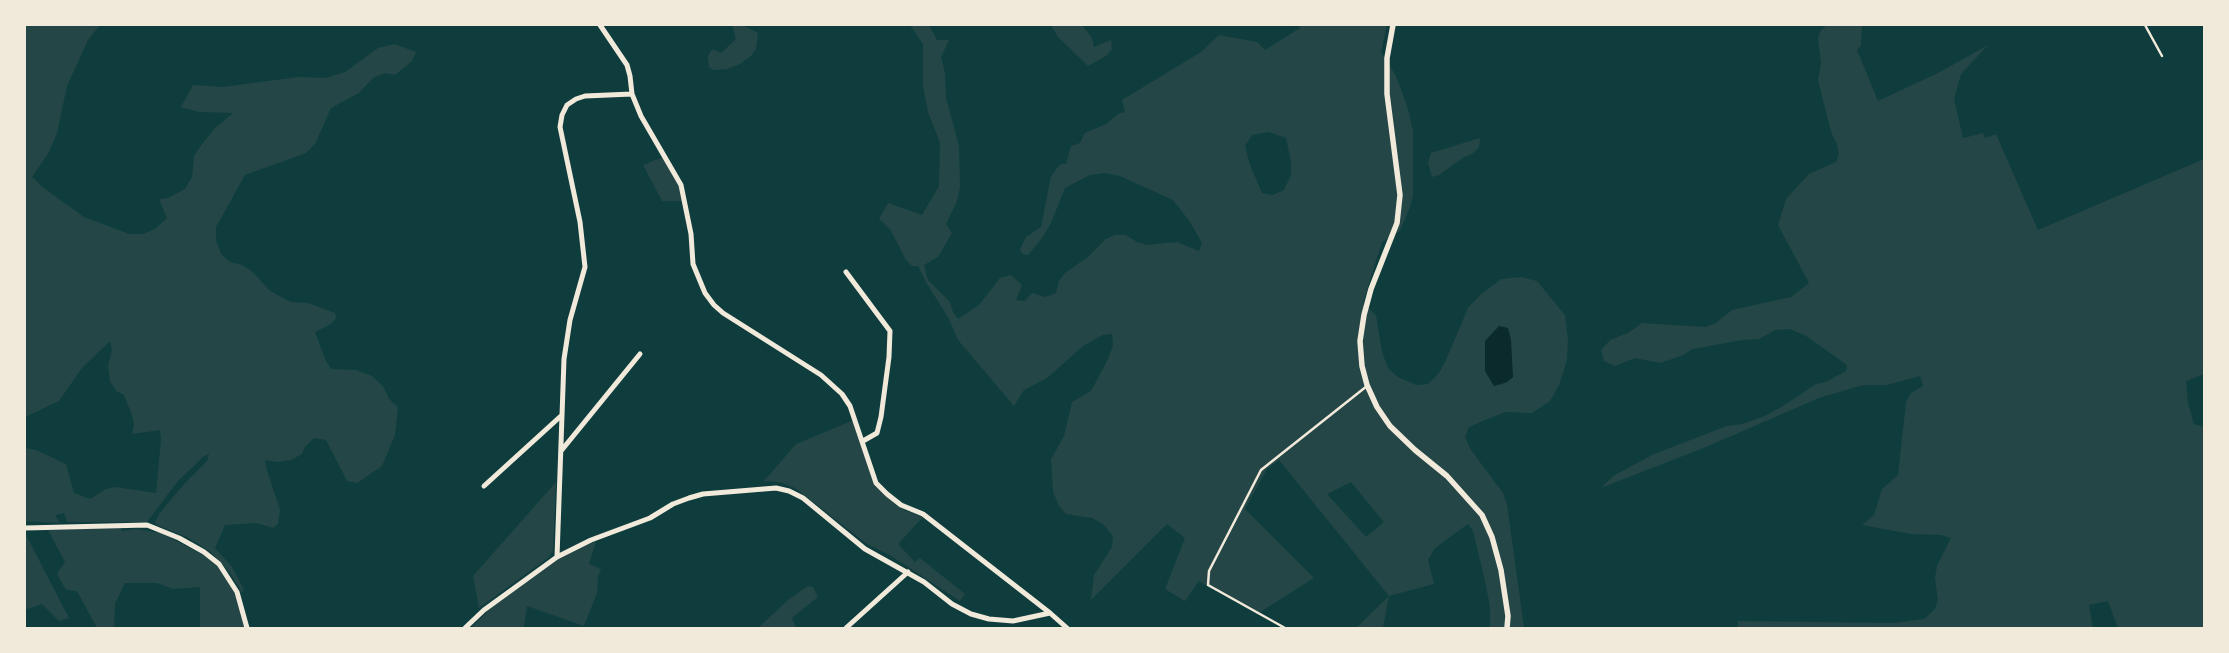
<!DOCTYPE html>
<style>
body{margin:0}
#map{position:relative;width:2229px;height:653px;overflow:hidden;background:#0f3d3e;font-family:Poppins,sans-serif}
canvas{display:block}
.frame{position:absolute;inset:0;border:26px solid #f1e9da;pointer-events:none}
</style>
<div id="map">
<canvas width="2229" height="653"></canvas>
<div class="frame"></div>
</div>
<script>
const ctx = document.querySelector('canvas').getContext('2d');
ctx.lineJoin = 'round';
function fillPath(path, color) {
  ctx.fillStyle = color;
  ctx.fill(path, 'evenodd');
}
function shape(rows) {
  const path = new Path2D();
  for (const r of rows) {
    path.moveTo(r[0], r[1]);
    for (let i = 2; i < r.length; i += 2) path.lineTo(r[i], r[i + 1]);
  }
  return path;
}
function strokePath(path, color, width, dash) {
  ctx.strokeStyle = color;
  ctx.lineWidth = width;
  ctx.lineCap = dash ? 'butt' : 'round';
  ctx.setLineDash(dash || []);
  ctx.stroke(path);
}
fillPath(shape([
 [25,25,100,25,88,40,67,86,57,133,49,152,32,177,45,189,84,217,129,234,143,234,155,229,167,218,159,199,168,198,185,189,192,177,194,156,202,144,214,129,233,113,199,112,181,107,193,85,223,87,298,77,326,78,345,72,378,48,394,44,416,52,412,61,395,75,385,73,373,78,359,93,331,108,315,144,306,153,245,175,216,227,216,240,221,254,230,262,242,265,253,272,270,291,291,302,308,303,335,313,336,318,331,324,315,332,325,359,331,369,356,370,372,376,383,386,389,399,398,407,395,435,382,466,357,483,347,481,326,440,314,438,305,447,302,454,291,460,278,462,265,460,266,467,280,510,278,524,273,528,256,523,225,525,215,548,232,567,244,590,242,593,231,574,211,552,187,537,157,525,155,522,159,514,184,484,207,461,209,454,203,457,178,481,147,522,67,522,64,513,55,515,60,523,25,521,25,448,36,450,66,464,74,493,90,499,106,489,115,487,156,493,161,440,160,430,132,434,134,424,132,415,124,395,116,391,110,381,108,365,112,350,110,341,82,368,59,401,25,417],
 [732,25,742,25,758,33,756,49,751,56,740,64,727,69,713,70,709,67,708,56,712,49,721,53,736,39],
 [910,25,929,25,937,40,949,40,941,57,945,73,946,98,959,146,960,187,957,201,946,224,952,233,938,257,924,265,928,280,950,302,953,312,958,319,979,305,1000,278,1011,275,1022,285,1016,300,1025,301,1032,293,1045,297,1056,293,1059,281,1065,273,1088,257,1106,239,1115,235,1126,235,1137,242,1147,245,1177,242,1199,251,1202,243,1190,222,1173,200,1120,176,1105,173,1090,175,1065,188,1051,223,1042,238,1028,255,1022,254,1020,249,1026,237,1041,227,1051,176,1057,168,1061,164,1066,164,1071,146,1080,143,1085,133,1106,124,1118,114,1125,112,1122,100,1201,52,1219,35,1257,42,1265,50,1300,28,1299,25,1387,25,1381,52,1396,76,1408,109,1413,131,1413,195,1410,207,1400,231,1382,242,1363,303,1376,315,1382,352,1388,368,1398,377,1416,385,1428,384,1439,373,1445,362,1468,308,1479,296,1501,279,1521,277,1537,281,1565,315,1568,339,1567,360,1559,385,1550,401,1532,413,1506,412,1485,420,1469,427,1465,437,1471,450,1503,493,1507,504,1524,628,1490,628,1490,607,1485,581,1473,531,1468,524,1435,548,1428,560,1434,584,1389,596,1383,628,1356,628,1389,596,1279,460,1267,469,1245,509,1314,578,1257,614,1199,581,1185,601,1165,589,1185,538,1167,524,1091,600,1094,575,1112,547,1113,536,1103,524,1092,518,1066,514,1059,506,1053,492,1051,459,1064,436,1072,402,1091,391,1107,361,1113,346,1112,334,1103,335,1083,346,1047,378,1024,390,1014,406,958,340,949,319,926,282,918,266,912,266,906,260,890,229,879,219,888,203,922,215,939,186,940,143,928,112,923,85,923,44],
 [1269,132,1286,138,1291,162,1291,175,1284,190,1273,195,1262,193,1250,165,1245,146,1252,135],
 [1485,341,1513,377,1507,382,1501,385,1485,371],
 [1351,482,1384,522,1366,537,1327,494],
 [1051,25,1082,25,1092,38,1094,47,1111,40,1112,49,1106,56,1088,66,1058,37],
 [1827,25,1862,25,1861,45,1857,50,1878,101,1940,72,1988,45,1961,74,1954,99,1963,138,1983,133,1985,138,1996,134,2038,230,2204,159,2204,374,2186,381,2188,403,2194,424,2204,427,2204,628,2118,628,2108,601,2089,605,2093,628,1738,628,1738,621,1893,623,1924,619,1935,609,1938,600,1935,578,1937,566,1951,538,1941,535,1911,534,1862,525,1874,515,1882,489,1898,475,1906,402,1911,393,1923,386,1920,376,1887,385,1863,385,1819,398,1706,447,1601,488,1613,476,1654,454,1727,426,1742,424,1765,416,1783,406,1816,384,1826,382,1846,371,1847,365,1806,336,1790,329,1775,330,1759,339,1742,340,1693,349,1681,356,1660,363,1635,358,1615,366,1604,361,1601,350,1610,340,1628,333,1642,323,1705,327,1716,323,1732,310,1791,297,1809,283,1778,225,1786,199,1809,174,1836,162,1839,154,1837,144,1831,132,1818,80,1821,63,1818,38,1821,30],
 [1480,138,1479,147,1472,154,1464,157,1439,175,1432,177,1428,163,1431,153],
 [663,157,679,186,683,201,662,201,643,165],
 [854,420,874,484,904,510,923,517,898,544,915,562,920,558,965,594,960,601,890,555,867,544,795,488,779,482,764,481,796,444],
 [556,482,553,550,548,558,479,608,473,576],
 [120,527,122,531,136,529,161,533,205,556,217,566,234,590,245,628,200,628,200,587,173,589,157,583,125,583,115,604,114,628,97,628,77,591,66,590,57,574,65,562,48,530],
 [25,533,69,618,59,621,42,604,25,610],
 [596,541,589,564,601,569,598,577,597,593,584,626,527,606,524,628,471,628,494,605,559,559],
 [808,586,813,587,818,597,792,618,796,628,758,628,788,600]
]), '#244646');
fillPath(shape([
 [1499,326,1508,328,1511,340,1513,377,1507,382,1494,386,1485,371,1485,341]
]), '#0a2a2b');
strokePath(shape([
 [2145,25,2162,56],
 [1285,628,1208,585,1209,571,1261,470,1367,386]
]), '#f1e9da', 2.5);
strokePath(shape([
 [600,25,627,65,630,76,632,94,641,116,681,185,691,234,693,264,705,293,714,305,723,313,821,375,842,394,850,406,876,483,887,494,901,505,923,514,1050,613,1067,628],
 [846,272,890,331,889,357,881,417,877,433,863,441],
 [561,451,640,354],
 [484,486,562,415],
 [25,528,147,525,179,538,204,552,219,564,237,592,247,628],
 [557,557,564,359,570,320,585,267,580,222,560,127,562,115,567,105,576,99,585,96,632,94],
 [465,628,484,610,557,557,591,540,650,518,673,504,689,498,703,494,776,488,789,491,803,498,865,549,924,582,952,604,971,614,989,619,1013,621,1050,613],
 [846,628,908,572]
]), '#f1e9da', 5);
strokePath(shape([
 [1393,25,1387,58,1387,94,1400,195,1397,223,1371,289,1364,315,1360,341,1362,366,1367,385,1377,407,1390,426,1415,450,1447,476,1482,515,1492,537,1501,570,1508,616,1507,628]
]), '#f1e9da', 5.5);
</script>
